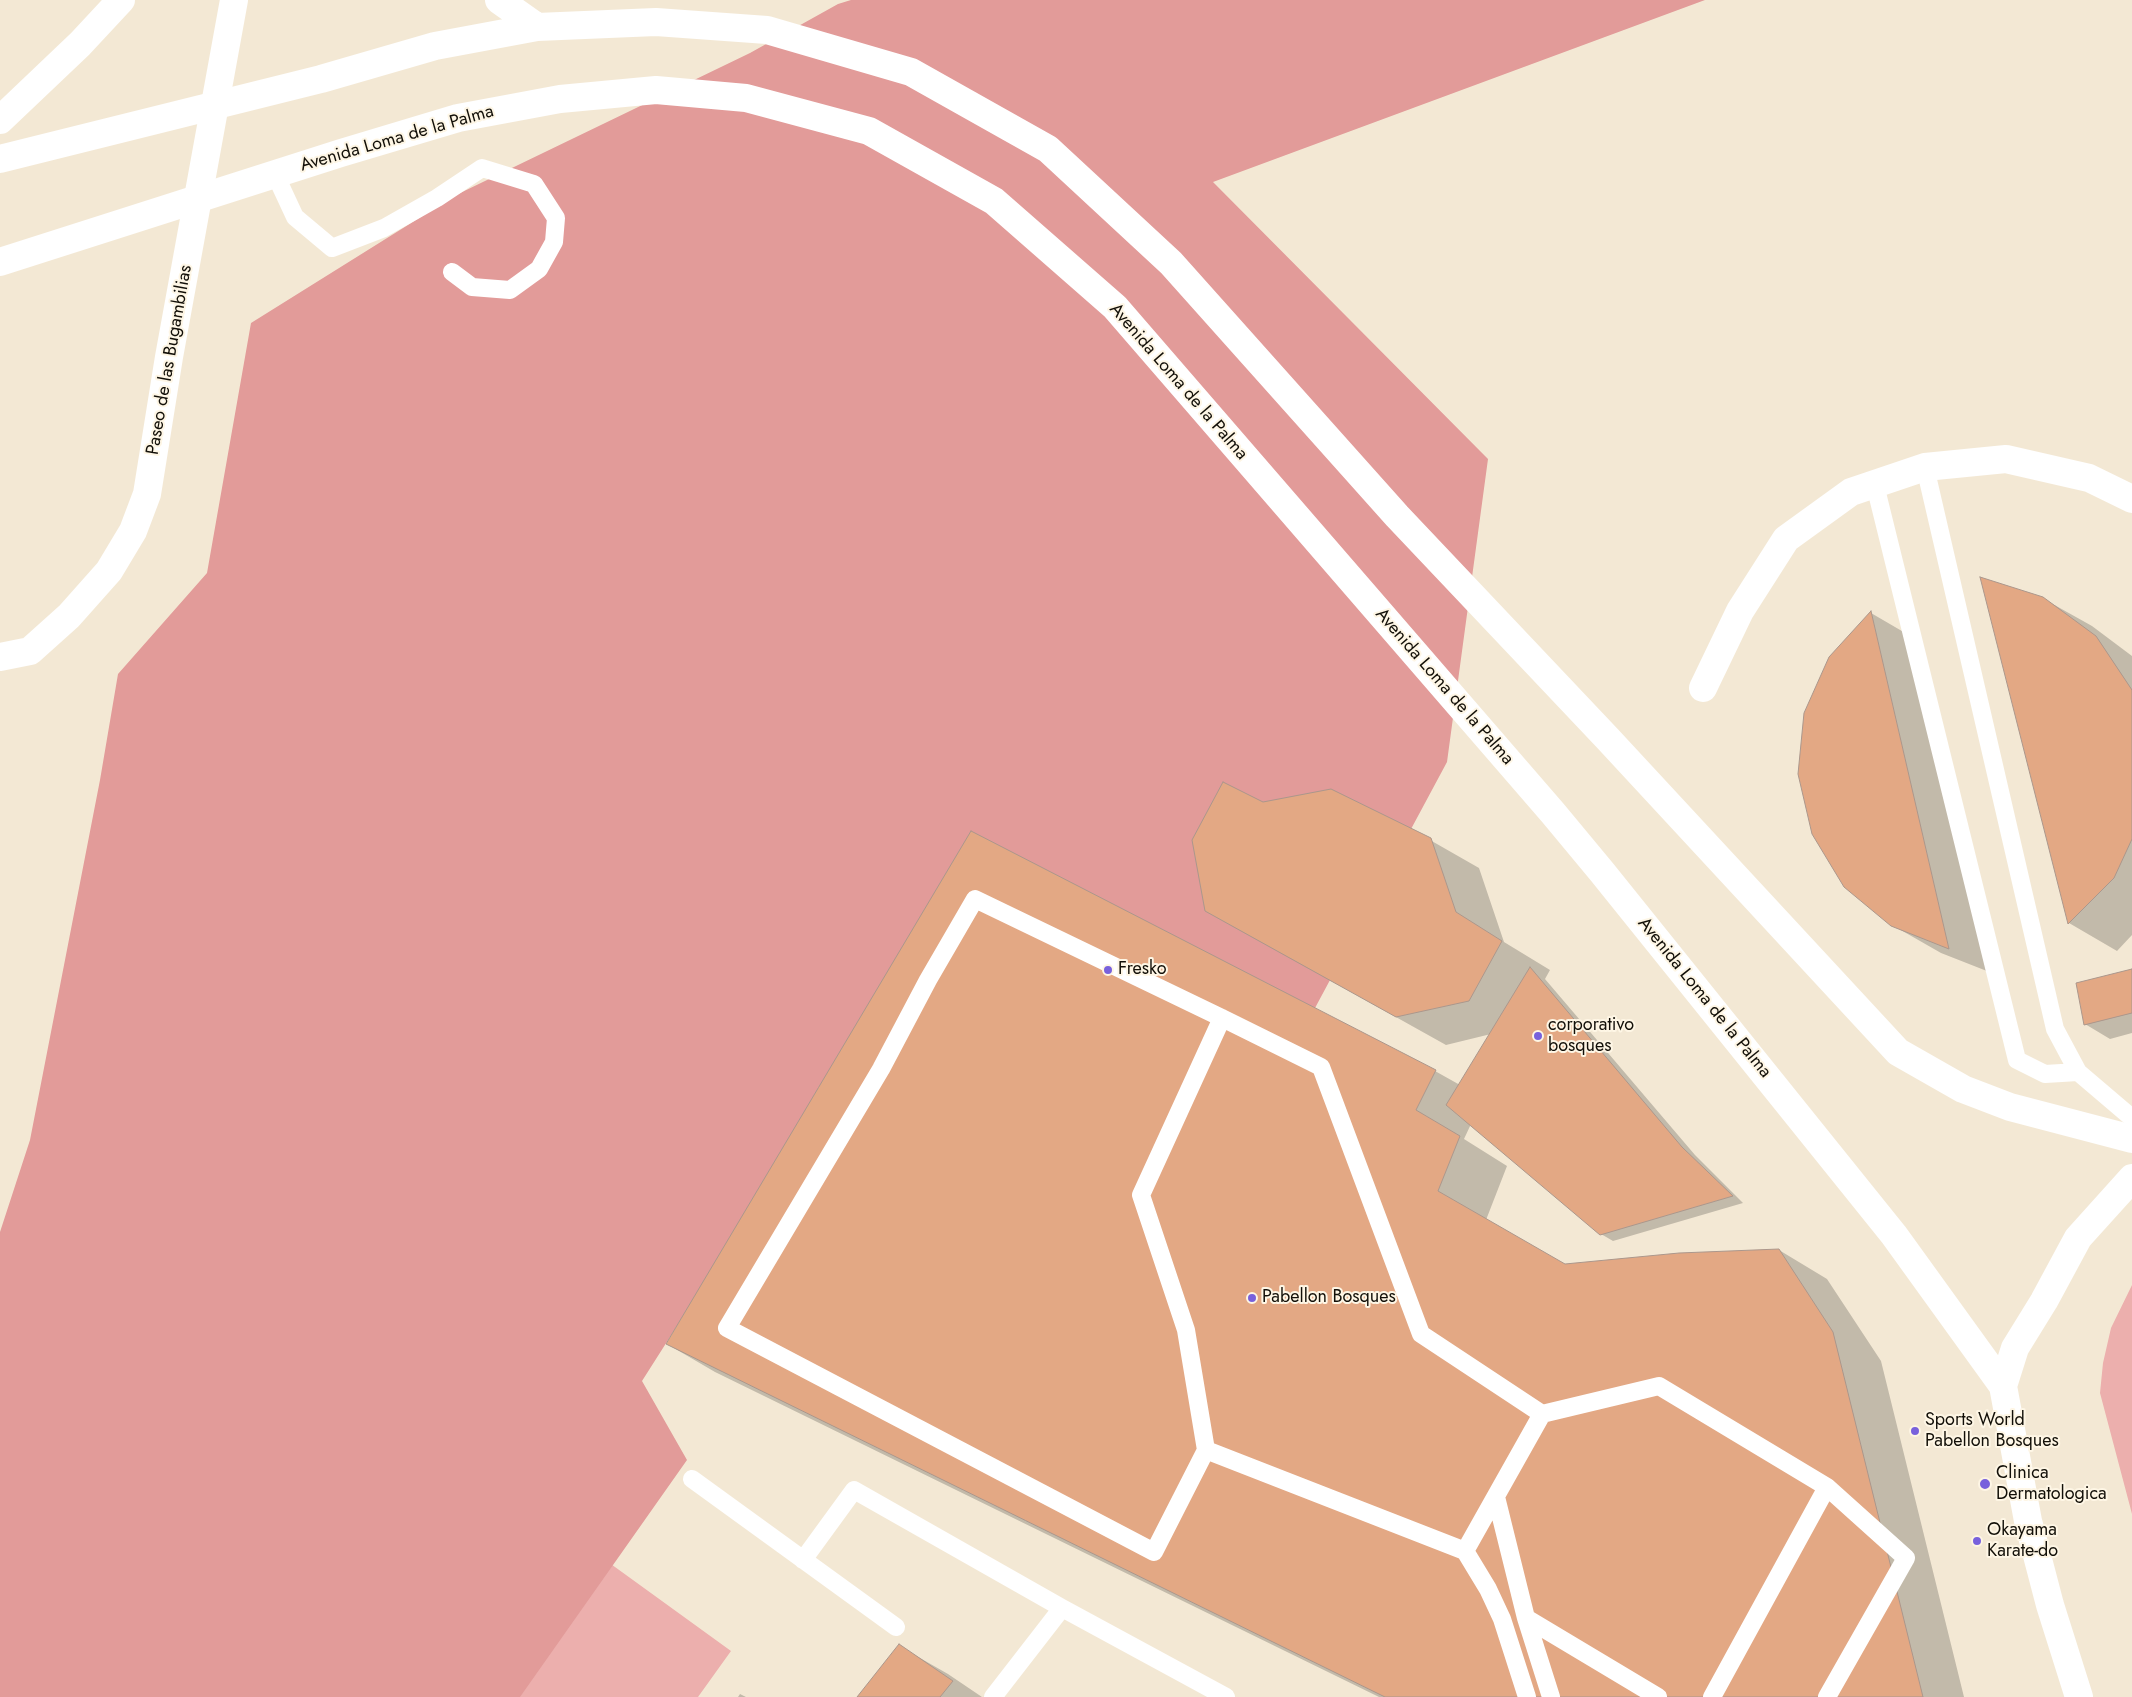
<!DOCTYPE html>
<style>
body{margin:0}
canvas{display:block;background:#f3e8d4}
</style>
<canvas width="2132" height="1697"></canvas>
<script>
const ctx = document.querySelector('canvas').getContext('2d');
ctx.lineJoin = 'round';
function fillPath(path, color) {
  ctx.fillStyle = color;
  ctx.fill(path, 'evenodd');
}
function shape(rows) {
  const path = new Path2D();
  for (const r of rows) {
    path.moveTo(r[0], r[1]);
    for (let i = 2; i < r.length; i += 2) path.lineTo(r[i], r[i + 1]);
  }
  return path;
}
function strokePath(path, color, width, dash) {
  ctx.strokeStyle = color;
  ctx.lineWidth = width;
  ctx.lineCap = dash ? 'butt' : 'round';
  ctx.setLineDash(dash || []);
  ctx.stroke(path);
}
function drawText(font, color, halo, rows, align = 'center') {
  ctx.font = font + ' Jost,sans-serif';
  ctx.lineWidth = 4;
  ctx.setLineDash([]);
  ctx.textBaseline = 'middle';
  ctx.strokeStyle = halo;
  ctx.fillStyle = color;
  for (const [text, x, y, turn = 0] of rows) {
    ctx.save();
    ctx.translate(x, y);
    ctx.rotate((+turn || 0) * Math.PI / 180);
    ctx.textAlign = isNaN(turn) ? turn : align;
    if (halo) ctx.strokeText(text, 0, 0);
    ctx.fillText(text, 0, 0);
    ctx.restore();
  }
}
fillPath(shape([
 [2132,1285,2132,1514,2100,1393,2103,1363,2111,1328],
 [586,1546,731,1651,698,1697,473,1697]
]), '#ecafad');
fillPath(shape([
 [851,0,1705,0,1213,182,1488,459,1447,762,1315,1008,960,881,642,1381,687,1460,520,1697,0,1697,0,1232,30,1140,100,780,118,674,207,573,251,323,456,195,750,53,838,4]
]), '#e29b99');
fillPath(shape([
 [2042,598,2092,626,2132,656,2132,935,2117,951,2069,923],
 [1871,613,1919,641,1997,975,1941,953,1892,925],
 [1263,803,1430,840,1479,868,1504,942,1550,970,1545,979,1695,1155,1743,1203,1613,1241,1601,1234,1471,1124,1464,1139,1507,1166,1486,1220,1565,1265,1779,1250,1827,1279,1881,1361,1964,1697,1379,1697,715,1372,667,1344,1435,1071,1460,1085,1491,1034,1446,1045,1206,911],
 [2132,970,2132,1033,2110,1039,2085,1024],
 [899,1646,948,1674,982,1697,858,1697],
 [740,1694,746,1697,738,1697]
]), '#0003');
const building = shape([
 [1980,577,2043,597,2096,636,2132,690,2132,839,2114,878,2068,924,1980,577],
 [1871,611,1949,949,1891,926,1844,887,1812,834,1798,774,1804,713,1829,657,1871,611],
 [1223,782,1263,802,1331,789,1431,838,1456,912,1502,941,1469,1001,1396,1017,1205,911,1192,840,1223,782],
 [971,831,1436,1070,1416,1110,1460,1136,1438,1191,1565,1264,1679,1253,1779,1249,1833,1332,1923,1697,1385,1697,666,1344,971,831],
 [1530,967,1682,1147,1733,1196,1600,1235,1446,1105,1530,967],
 [2132,969,2132,1013,2084,1025,2076,983,2132,969],
 [899,1644,953,1681,940,1697,857,1697,899,1644]
]);
fillPath(building, '#e3a884');
strokePath(building, '#ab978c', 1);
strokePath(shape([
 [275,174,295,217,332,248,384,228,437,198,482,168,534,184,556,218,554,242,539,269,510,290,472,287,452,272],
 [1925,467,2055,1029,2078,1072,2132,1118],
 [1875,485,2017,1060,2045,1074,2078,1072],
 [1222,1018,1141,1195,1186,1330,1206,1450,1154,1552,727,1328,881,1069,928,980,975,899,1222,1018,1321,1067,1421,1334,1542,1414,1465,1551],
 [1542,1414,1659,1386,1827,1487,1906,1558,1827,1697],
 [1206,1450,1465,1551,1488,1589,1502,1619,1527,1697],
 [692,1479,896,1627],
 [1496,1497,1526,1618,1658,1697],
 [803,1560,854,1490,1062,1608,1226,1697],
 [1526,1618,1551,1697],
 [993,1697,1062,1608],
 [1712,1697,1827,1487]
]), '#fff', 18);
strokePath(shape([
 [0,657,30,651,69,616,109,571,133,531,147,494,169,357,234,0],
 [1703,688,1740,611,1786,539,1851,492,1925,467,2006,459,2089,478,2132,499]
]), '#fff', 28);
strokePath(shape([
 [499,0,537,27],
 [0,120,80,44,121,0],
 [0,159,321,79,435,46,537,27,656,22,767,30,911,72,1048,149,1171,263,1397,516,1608,739,1898,1052,1963,1089,2010,1107,2132,1139],
 [0,262,341,153,458,118,560,99,656,90,746,98,869,131,994,201,1115,307,1553,813,1602,872,1894,1235,2003,1386],
 [2079,1697,2050,1605,2028,1521,2003,1386,2015,1348,2044,1301,2078,1238,2132,1178]
]), '#fff', 28);
for (const [x, y, r, color] of [
 [1108,970,5,"#7861dc"],
 [1538,1036,5,"#7861dc"],
 [1252,1298,5,"#7861dc"],
 [1915,1431,5,"#7861dc"],
 [1985,1484,6,"#7861dc"],
 [1977,1541,5,"#7861dc"]
]) {
  const dot = new Path2D();
  dot.arc(x, y, r, 0, 2 * Math.PI);
  ctx.fillStyle = color;
  ctx.fill(dot);
  strokePath(dot, '#fef6e5', 2);
}
drawText('18px', '#120f08', '#fef6e5', [
 ["Avenida Loma de la Palma",397,139,-16],
 ["Paseo de las Bugambilias",170,360,-80],
 ["Avenida Loma de la Palma",1178,382,49],
 ["Avenida Loma de la Palma",1444,687,49],
 ["Avenida Loma de la Palma",1704,998,51]
]);
drawText('18px', '#120f08', '#fef6e5', [
 ["Fresko",1118,970],
 ["corporativo",1548,1026],
 ["bosques",1548,1047],
 ["Pabellon Bosques",1262,1298],
 ["Sports World",1925,1421],
 ["Pabellon Bosques",1925,1442],
 ["Clinica",1996,1474],
 ["Dermatologica",1996,1495],
 ["Okayama",1987,1531],
 ["Karate-do",1987,1552]
], 'left');
</script>
